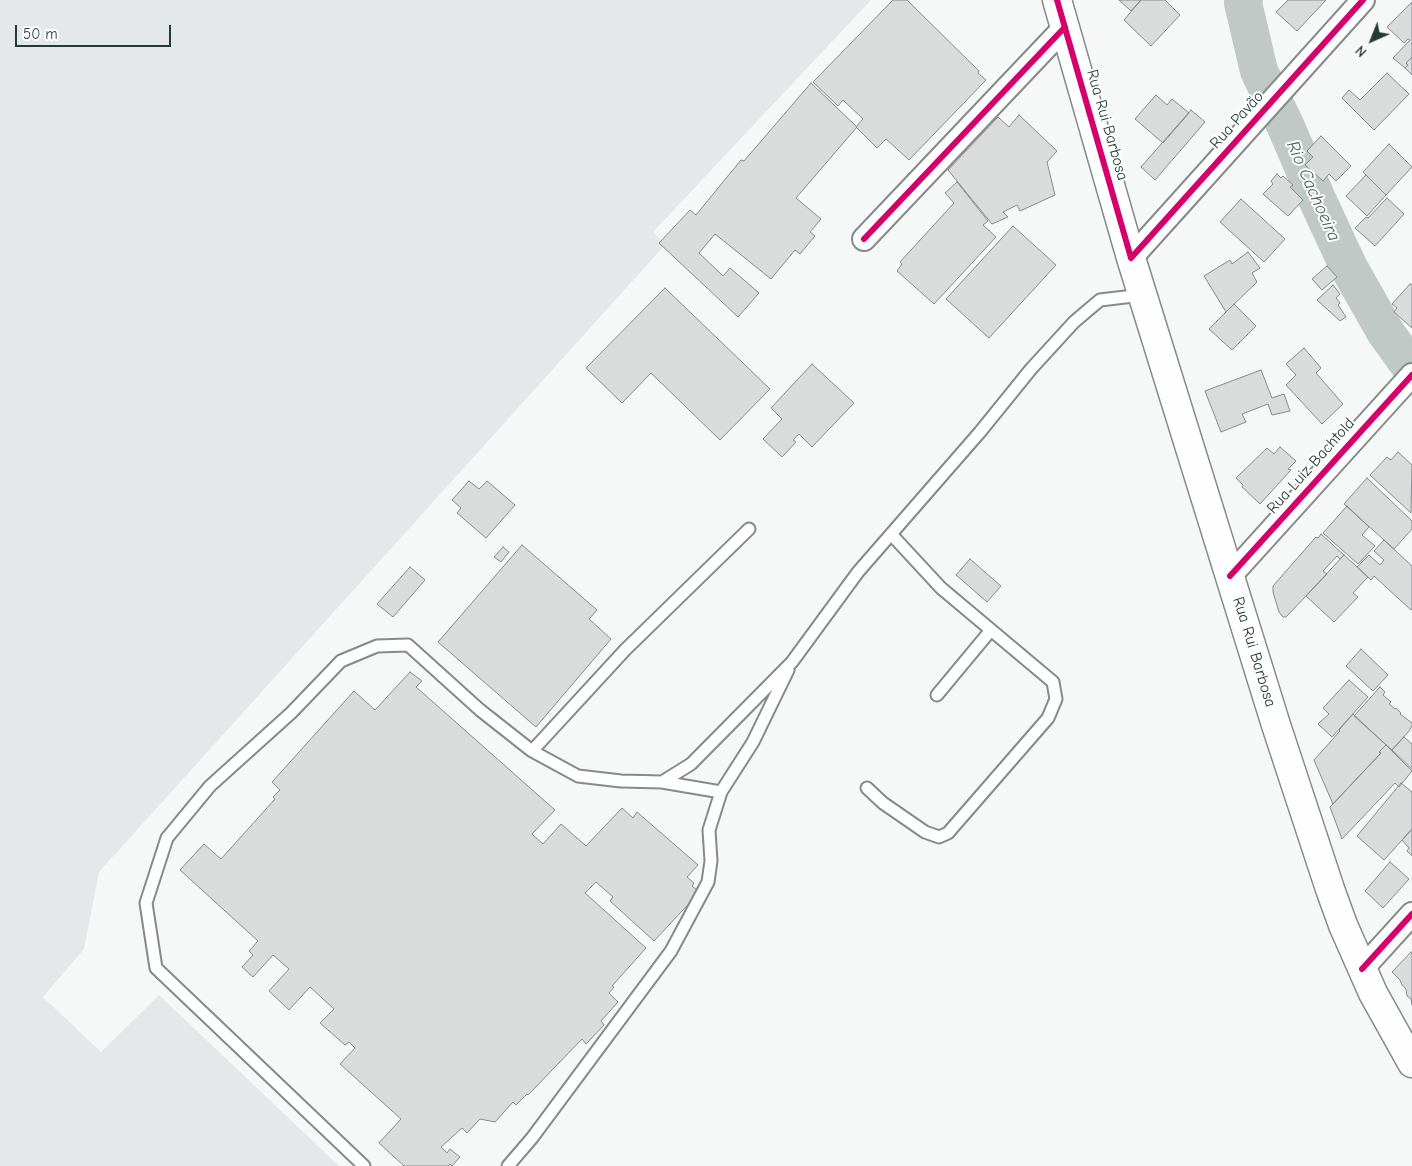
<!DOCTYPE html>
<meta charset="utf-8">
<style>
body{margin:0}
#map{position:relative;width:1412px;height:1166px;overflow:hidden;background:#f6f7f7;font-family:"Comic Neue",sans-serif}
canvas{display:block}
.north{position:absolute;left:1347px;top:15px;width:50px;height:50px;-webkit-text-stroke:4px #fff;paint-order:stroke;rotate:224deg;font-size:14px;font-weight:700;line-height:20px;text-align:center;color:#1f3d34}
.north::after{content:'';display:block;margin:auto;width:18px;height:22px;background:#1f3d34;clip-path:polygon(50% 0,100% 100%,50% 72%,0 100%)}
.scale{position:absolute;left:15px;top:25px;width:156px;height:22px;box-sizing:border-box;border:2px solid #1f3d34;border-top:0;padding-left:6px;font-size:15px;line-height:18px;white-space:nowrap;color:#1f3d34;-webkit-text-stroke:4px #fff;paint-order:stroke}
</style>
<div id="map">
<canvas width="1412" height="1166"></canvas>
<div class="north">N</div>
<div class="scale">50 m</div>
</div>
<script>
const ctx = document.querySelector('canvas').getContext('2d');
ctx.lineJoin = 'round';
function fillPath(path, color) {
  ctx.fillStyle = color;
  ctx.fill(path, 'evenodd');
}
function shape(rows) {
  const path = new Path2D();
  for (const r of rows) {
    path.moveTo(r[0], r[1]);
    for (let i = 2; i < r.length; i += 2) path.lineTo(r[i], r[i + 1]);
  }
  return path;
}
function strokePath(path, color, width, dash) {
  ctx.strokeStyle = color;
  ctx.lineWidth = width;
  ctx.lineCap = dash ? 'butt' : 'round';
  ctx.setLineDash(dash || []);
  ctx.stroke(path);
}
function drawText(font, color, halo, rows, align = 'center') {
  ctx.font = font + ' "Comic Neue",sans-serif';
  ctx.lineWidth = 4;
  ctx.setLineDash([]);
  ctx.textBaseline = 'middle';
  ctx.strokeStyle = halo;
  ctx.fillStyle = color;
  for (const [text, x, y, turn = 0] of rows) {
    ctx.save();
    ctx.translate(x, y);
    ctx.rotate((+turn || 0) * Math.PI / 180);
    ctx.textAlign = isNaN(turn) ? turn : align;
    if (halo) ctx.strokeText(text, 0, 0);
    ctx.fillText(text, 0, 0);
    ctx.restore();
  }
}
fillPath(shape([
 [0,0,871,0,653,232,665,245,99,872,84,949,43,997,101,1052,159,995,339,1166,0,1166]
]), '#e4e8e8');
strokePath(shape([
 [1244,0,1243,3,1259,71,1286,127,1317,199,1349,268,1386,333,1412,369]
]), '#c1c9c6', 38);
const building = shape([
 [893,0,907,0,979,71,978,73,986,80,909,160,886,139,877,148,856,127,863,119,843,100,838,106,813,82,893,0],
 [1119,0,1141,0,1131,11,1119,0],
 [1141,0,1165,0,1180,15,1151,46,1124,20,1141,0],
 [1288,0,1326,0,1297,31,1276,12,1288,0],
 [1412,2,1412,57,1406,63,1408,65,1405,68,1393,58,1410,40,1408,39,1404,43,1387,27,1412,2],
 [1412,57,1412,75,1405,68,1408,65,1406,63,1412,57],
 [1387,73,1409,94,1374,130,1342,98,1349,90,1360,100,1387,73],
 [811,83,857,127,796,198,821,219,810,232,815,236,800,254,795,250,771,279,715,234,699,253,723,276,730,268,759,293,738,317,659,243,690,210,696,215,741,160,744,161,811,83],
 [1156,95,1167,105,1172,99,1189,113,1163,143,1135,119,1156,95],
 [1191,110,1205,122,1155,180,1141,167,1191,110],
 [1019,115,1057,151,1047,162,1055,195,1020,211,1017,205,1003,212,1008,217,992,224,948,170,998,117,1009,127,1019,115],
 [1321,136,1351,166,1336,181,1329,174,1323,181,1305,165,1313,157,1307,151,1321,136],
 [1389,144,1412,167,1386,195,1363,172,1389,144],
 [1277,174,1281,178,1283,176,1293,185,1290,187,1303,200,1288,216,1263,194,1273,184,1271,181,1277,174],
 [1366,175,1386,195,1367,216,1346,196,1366,175],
 [957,182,988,221,983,225,996,237,934,304,897,271,902,264,900,262,954,203,945,193,957,182],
 [1387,198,1404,214,1375,246,1355,228,1366,217,1368,218,1387,198],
 [1241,199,1285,239,1264,262,1220,222,1241,199],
 [1013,226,1056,265,989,338,946,299,1013,226],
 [1248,252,1260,268,1252,273,1257,282,1226,312,1204,276,1230,260,1232,264,1248,252],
 [1327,266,1337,277,1322,290,1312,279,1327,266],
 [1410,284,1412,285,1412,328,1394,312,1397,308,1392,304,1410,284],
 [1333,285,1340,294,1336,298,1340,303,1338,305,1346,317,1340,321,1317,300,1333,285],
 [665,288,770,389,720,440,651,373,622,403,586,368,665,288],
 [1234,304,1256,326,1232,350,1209,329,1234,304],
 [1304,348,1321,368,1316,373,1343,404,1322,424,1286,385,1296,375,1286,364,1304,348],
 [812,364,854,403,812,447,799,434,793,440,796,442,782,457,763,439,782,419,771,408,812,364],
 [1261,370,1272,398,1284,394,1290,411,1272,415,1268,404,1242,414,1246,422,1221,432,1205,391,1261,370],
 [1280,447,1296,461,1288,469,1291,470,1260,504,1242,487,1243,485,1236,478,1267,448,1274,454,1280,447],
 [1398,452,1412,465,1411,513,1370,475,1387,457,1391,460,1398,452],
 [1367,478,1412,521,1412,529,1394,549,1344,504,1367,478],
 [469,481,479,489,487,481,515,505,486,538,457,513,461,508,452,500,469,481],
 [1347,506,1369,527,1362,535,1375,546,1358,564,1323,533,1347,506],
 [1321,534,1344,555,1340,559,1337,556,1323,571,1327,574,1286,617,1283,617,1279,612,1273,592,1273,586,1316,537,1318,538,1321,534],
 [1384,540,1412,566,1412,609,1411,610,1374,576,1371,580,1357,567,1369,555,1380,565,1384,560,1374,551,1384,540],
 [522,545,597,610,589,619,611,639,536,727,438,642,522,545],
 [503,547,509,552,501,562,494,557,503,547],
 [1344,555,1368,577,1353,593,1358,597,1334,622,1306,596,1344,555],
 [970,559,1001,586,987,602,956,575,970,559],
 [410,567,425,580,393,617,377,604,410,567],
 [1361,649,1388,675,1373,691,1346,666,1361,649],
 [410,672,422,681,416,687,555,810,532,834,543,844,561,824,586,846,622,808,633,818,637,812,698,865,687,877,694,883,692,886,697,890,696,896,654,941,610,901,613,897,596,882,585,893,646,948,612,986,614,987,609,993,618,1002,601,1021,604,1025,586,1044,582,1039,528,1095,527,1094,516,1105,513,1102,495,1122,480,1119,467,1133,462,1128,441,1147,447,1153,450,1149,460,1157,452,1166,450,1164,448,1166,404,1166,379,1143,401,1119,340,1064,355,1048,349,1042,345,1045,320,1023,334,1009,310,987,289,1010,269,991,289,969,273,955,253,977,242,967,253,955,249,951,258,941,180,870,204,844,221,859,275,799,273,797,280,790,272,782,354,691,375,710,410,672],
 [1349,680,1368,697,1332,737,1318,724,1329,714,1323,708,1349,680],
 [1380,687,1385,692,1383,695,1391,702,1389,704,1395,709,1396,708,1401,713,1400,714,1412,723,1412,726,1409,731,1392,750,1354,716,1380,687],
 [1353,714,1386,745,1379,752,1381,753,1333,804,1314,760,1340,731,1339,730,1353,714],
 [1404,737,1412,744,1412,769,1392,750,1404,737],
 [1386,745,1412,771,1399,787,1395,783,1342,839,1330,807,1381,753,1379,752,1386,745],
 [1401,783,1412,792,1412,829,1384,860,1357,836,1401,783],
 [1412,829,1412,856,1407,851,1409,848,1402,840,1412,829],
 [1390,862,1409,879,1383,908,1365,891,1390,862],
 [1411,952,1412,954,1412,1005,1411,999,1407,996,1406,989,1402,985,1400,980,1392,972,1411,952]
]);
fillPath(building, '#dadcdc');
strokePath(building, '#858b8a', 1);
const lane = shape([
 [937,695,991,630],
 [532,751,625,650,749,529],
 [662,782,721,792],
 [867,788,883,803,925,832,939,837,948,833,1048,718,1056,699,1053,682,941,588,891,534],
 [364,1166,156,968,146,903,167,838,210,786,291,713,341,661,377,646,408,645,480,710,532,751,578,776,621,781,662,782,691,764,792,662,858,572,980,432,1031,369,1074,322,1100,300,1142,295],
 [508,1166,532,1138,671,951,708,882,711,861,709,830,721,792,753,742,788,670]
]);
const street = shape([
 [864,239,1065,27],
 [1131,258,1363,0],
 [1230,576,1412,375],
 [1362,969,1412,914]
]);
const secondary = shape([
 [1057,0,1131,258,1276,725,1330,889,1343,925,1373,993,1412,1063]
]);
strokePath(lane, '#858b8a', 15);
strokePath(street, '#858b8a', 26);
strokePath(secondary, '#858b8a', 31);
strokePath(lane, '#fefefe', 11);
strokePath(street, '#fefefe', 22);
strokePath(secondary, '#fefefe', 28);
strokePath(shape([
 [1057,0,1131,258],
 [864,239,1065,27],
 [1131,258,1363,0],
 [1230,576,1412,375],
 [1362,969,1412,914]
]), '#d6006c', 6);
drawText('16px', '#1f3d34', '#fff', [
 ["Rua Pavão",1237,120,-48],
 ["Rua Rui Barbosa",1107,125,74],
 ["Rua Luiz Bachtold",1311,466,-48],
 ["Rua Rui Barbosa",1254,652,73]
]);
drawText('italic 18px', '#49615a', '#fff', [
 ["Rio Cachoeira",1313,191,66]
]);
</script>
